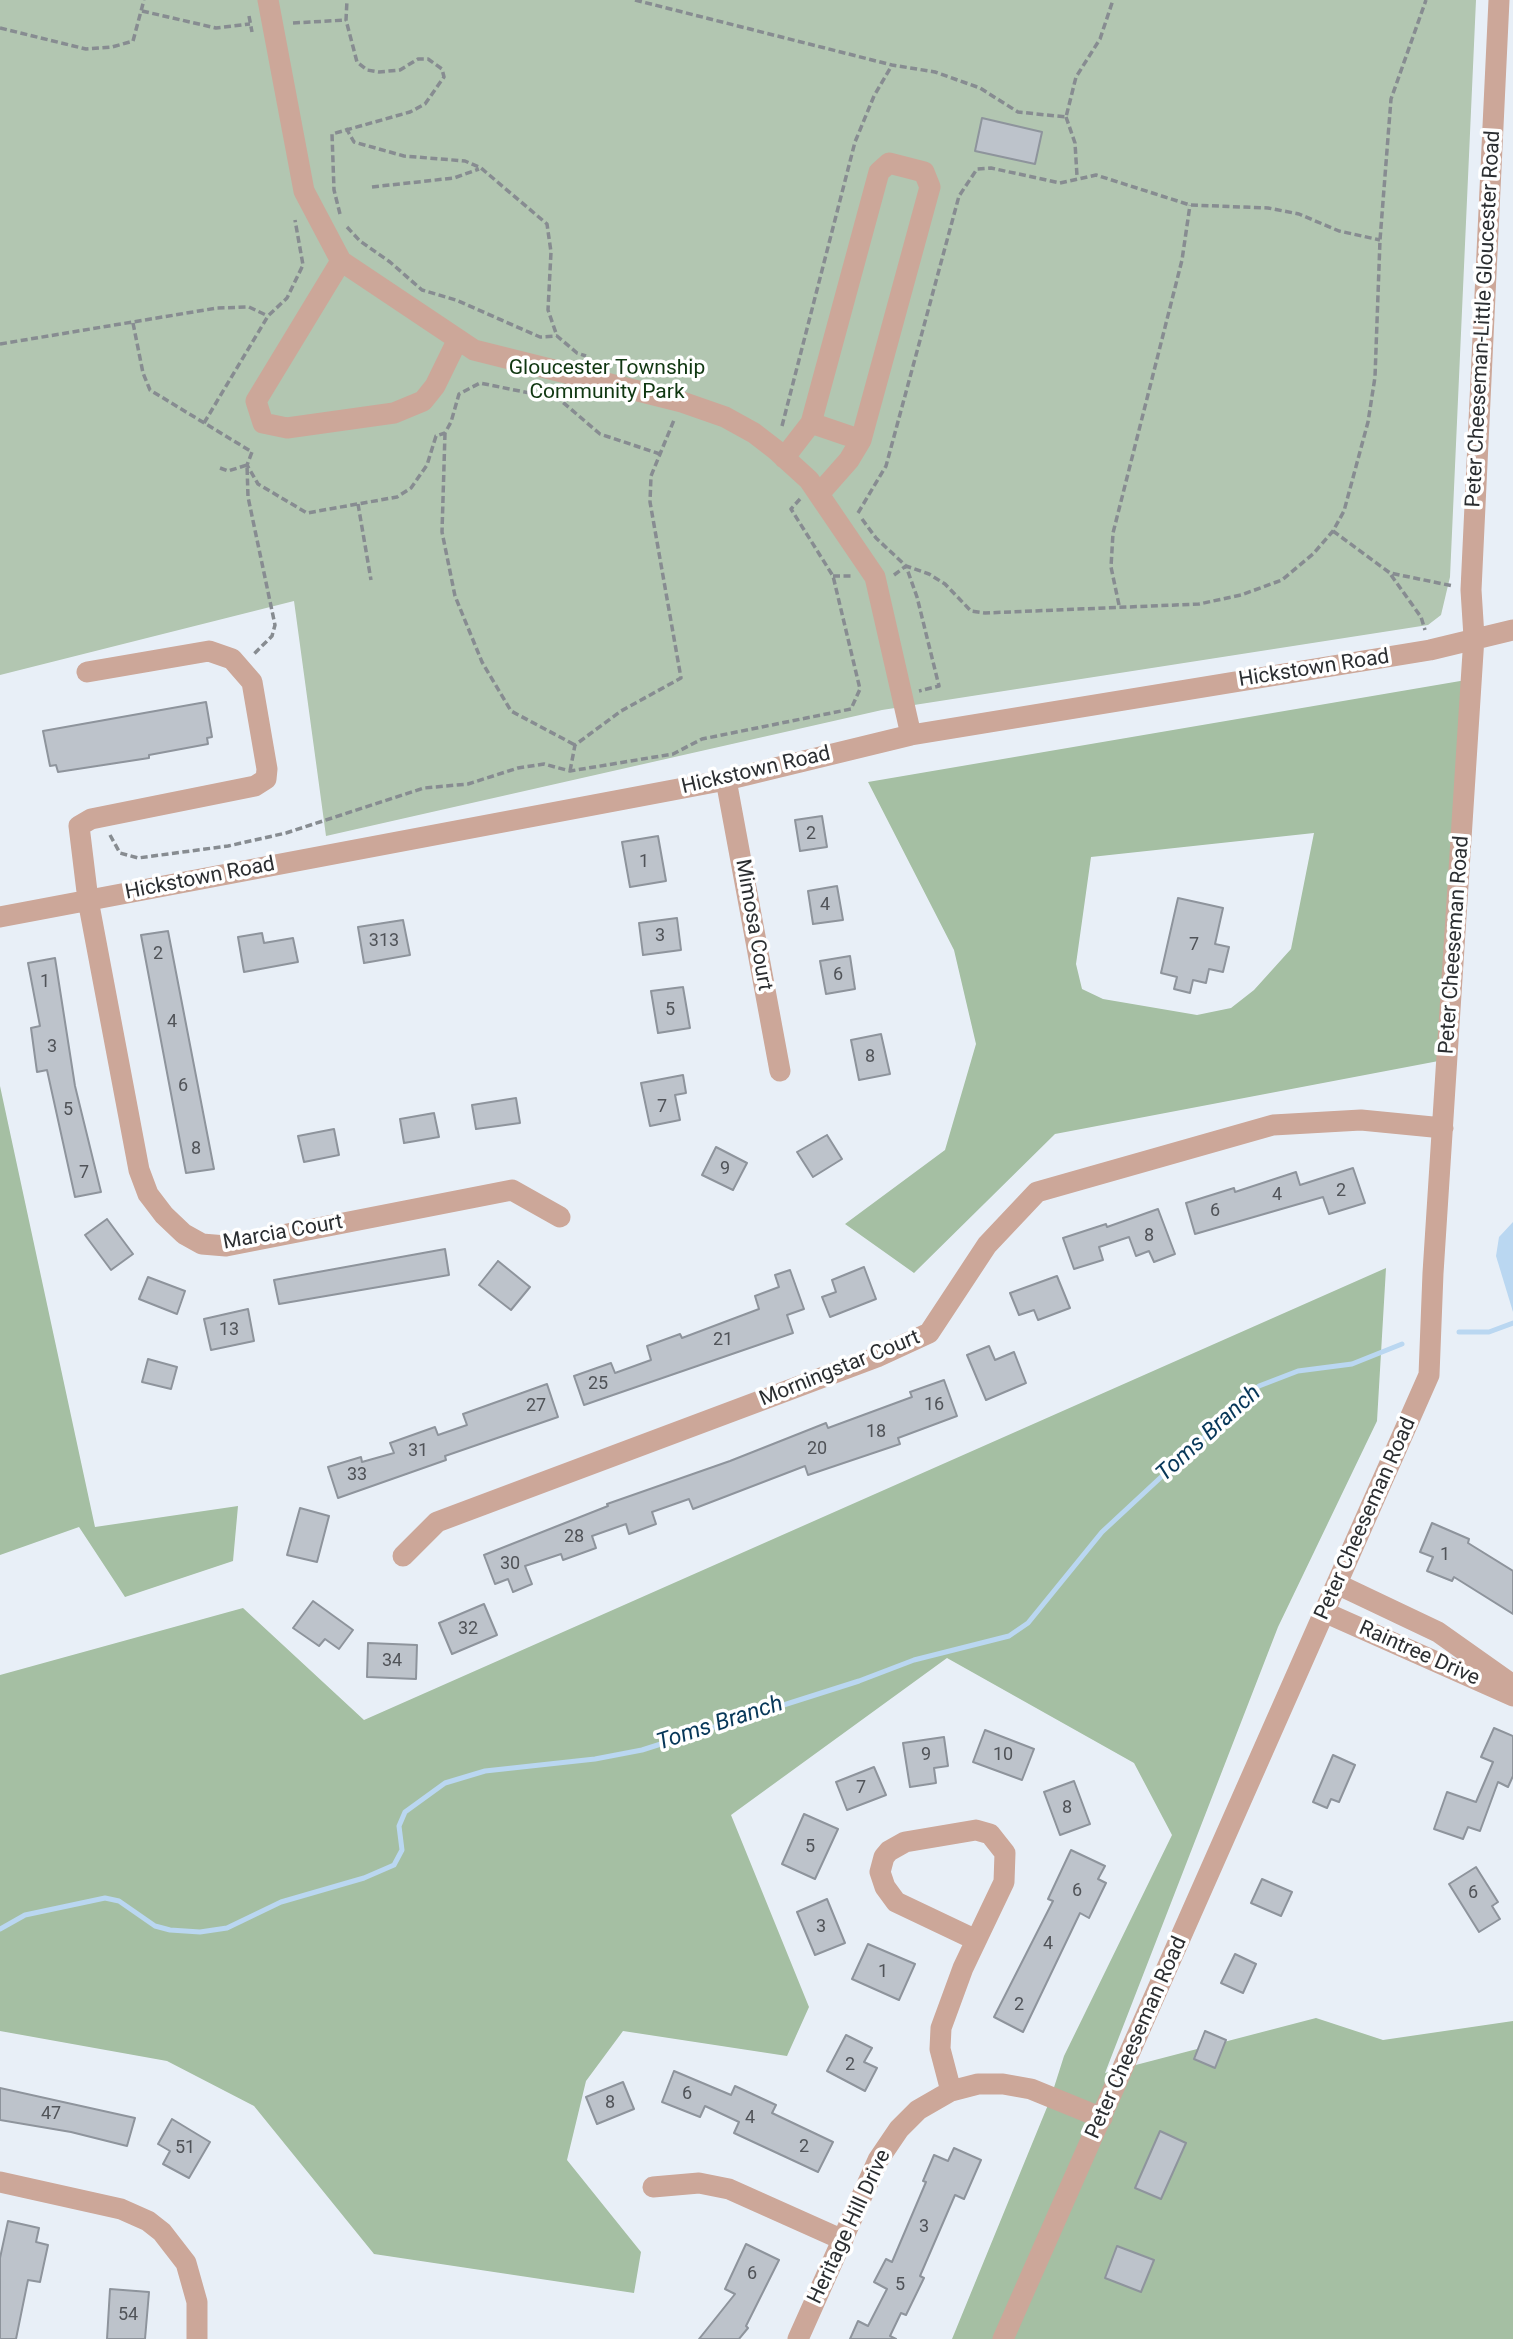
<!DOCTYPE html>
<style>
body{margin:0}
canvas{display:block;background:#e8eff7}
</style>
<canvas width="1513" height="2339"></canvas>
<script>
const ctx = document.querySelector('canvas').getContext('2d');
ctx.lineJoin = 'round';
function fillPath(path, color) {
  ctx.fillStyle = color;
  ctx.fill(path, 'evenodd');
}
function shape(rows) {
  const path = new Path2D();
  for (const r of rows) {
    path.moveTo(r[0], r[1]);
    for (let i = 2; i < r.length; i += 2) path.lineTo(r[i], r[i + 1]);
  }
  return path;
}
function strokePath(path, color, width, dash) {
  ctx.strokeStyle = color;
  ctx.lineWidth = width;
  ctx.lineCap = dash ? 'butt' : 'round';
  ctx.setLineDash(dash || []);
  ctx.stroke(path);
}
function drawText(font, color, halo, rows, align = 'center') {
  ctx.font = font + ' Roboto,sans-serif';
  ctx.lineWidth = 7;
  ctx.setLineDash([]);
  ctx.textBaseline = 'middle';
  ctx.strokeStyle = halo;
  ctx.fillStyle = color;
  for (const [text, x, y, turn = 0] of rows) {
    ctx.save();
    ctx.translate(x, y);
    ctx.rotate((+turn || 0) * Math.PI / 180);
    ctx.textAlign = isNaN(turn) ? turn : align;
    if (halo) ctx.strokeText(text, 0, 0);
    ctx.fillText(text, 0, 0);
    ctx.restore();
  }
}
fillPath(shape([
 [0,0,1476,0,1450,577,1441,615,1428,625,882,710,326,836,294,601,0,675]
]), '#b2c6b1');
fillPath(shape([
 [1472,679,1449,1059,1055,1134,914,1273,845,1224,945,1150,976,1044,954,950,868,782],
 [1314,833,1291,949,1254,990,1231,1008,1197,1015,1103,999,1082,989,1076,964,1091,857],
 [0,1086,95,1527,238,1506,233,1561,125,1597,79,1527,0,1555],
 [1386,1268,1377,1421,1278,1627,1105,2073,1316,2018,1383,2040,1513,2021,1513,2339,952,2339,1050,2100,1064,2056,1172,1835,1134,1763,947,1658,731,1815,809,2007,787,2056,623,2031,586,2081,567,2160,641,2252,634,2293,374,2254,254,2106,167,2061,0,2031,0,1675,243,1608,364,1720]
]), '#a5bfa3');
fillPath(shape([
 [1513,1222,1513,1312,1496,1256,1499,1237]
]), '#bad7f1');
strokePath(shape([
 [1459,1332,1489,1332,1513,1323],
 [0,1929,25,1915,105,1898,119,1901,155,1926,170,1930,200,1932,227,1928,281,1902,364,1878,394,1865,402,1850,399,1826,405,1812,445,1783,485,1771,595,1759,642,1750,859,1681,914,1660,1009,1636,1028,1623,1102,1532,1259,1386,1298,1371,1352,1364,1402,1344]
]), '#bad7f1', 5);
const building = shape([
 [982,118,1042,132,1035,164,975,151,982,118],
 [206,702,212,737,207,738,208,744,149,755,149,758,58,772,56,765,50,766,43,731,206,702],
 [822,816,827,847,800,851,795,820,822,816],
 [658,836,666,881,630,887,622,842,658,836],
 [837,886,843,920,813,924,808,891,837,886],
 [1178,898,1223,908,1215,944,1229,947,1223,972,1209,969,1206,983,1193,980,1190,993,1174,989,1177,977,1161,973,1178,898],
 [677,918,681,950,643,955,639,923,677,918],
 [403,920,410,955,364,963,358,927,403,920],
 [168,931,214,1169,186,1173,141,935,168,931],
 [262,933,264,943,293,938,298,962,244,972,238,937,262,933],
 [850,956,855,989,826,994,820,961,850,956],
 [55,958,75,1086,101,1192,75,1197,47,1070,37,1072,31,1028,40,1026,28,963,55,958],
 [683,987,690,1028,658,1033,651,991,683,987],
 [881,1034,890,1074,859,1080,851,1040,881,1034],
 [683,1075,686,1093,675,1095,680,1120,650,1126,641,1083,683,1075],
 [516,1098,520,1123,476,1129,472,1105,516,1098],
 [434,1113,439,1137,404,1143,400,1119,434,1113],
 [334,1129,339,1155,304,1162,298,1136,334,1129],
 [827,1135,842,1159,813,1177,797,1152,827,1135],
 [716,1147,747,1163,733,1190,702,1175,716,1147],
 [1353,1168,1365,1203,1329,1214,1323,1197,1195,1234,1186,1203,1234,1188,1235,1192,1296,1172,1300,1185,1353,1168],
 [1158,1209,1175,1254,1154,1262,1149,1251,1136,1256,1129,1237,1099,1247,1103,1260,1074,1269,1063,1238,1106,1224,1107,1227,1158,1209],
 [107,1219,133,1254,111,1270,85,1235,107,1219],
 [445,1249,449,1275,279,1304,274,1280,445,1249],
 [498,1261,530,1287,511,1310,479,1285,498,1261],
 [864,1267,876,1299,830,1317,822,1297,836,1292,832,1280,864,1267],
 [790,1270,804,1309,787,1315,793,1333,584,1405,574,1376,611,1363,615,1373,651,1360,647,1346,680,1334,682,1338,759,1309,755,1296,779,1287,775,1275,790,1270],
 [1057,1276,1070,1308,1038,1320,1034,1310,1019,1315,1010,1293,1057,1276],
 [148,1277,185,1291,177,1314,139,1299,148,1277],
 [248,1309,254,1341,211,1350,204,1319,248,1309],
 [989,1346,995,1360,1014,1352,1026,1383,986,1400,967,1355,989,1346],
 [148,1359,177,1367,171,1389,142,1382,148,1359],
 [944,1380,957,1416,898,1438,900,1444,808,1475,805,1466,693,1509,689,1499,652,1512,656,1524,629,1534,626,1524,592,1536,596,1548,563,1560,561,1554,525,1566,532,1584,513,1592,508,1579,495,1584,484,1555,608,1506,607,1504,730,1461,826,1423,828,1428,912,1397,910,1392,944,1380],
 [547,1384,558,1417,445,1456,446,1460,338,1498,328,1467,361,1457,362,1462,394,1453,390,1443,435,1427,438,1435,467,1425,463,1414,547,1384],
 [300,1508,329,1516,317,1562,287,1555,300,1508],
 [1432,1523,1469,1539,1468,1543,1513,1571,1513,1614,1454,1577,1452,1581,1427,1571,1433,1557,1420,1552,1432,1523],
 [313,1601,353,1630,339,1649,325,1639,319,1646,293,1628,313,1601],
 [484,1604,497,1635,452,1654,439,1623,484,1604],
 [368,1643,417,1645,416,1679,367,1677,368,1643],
 [1494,1728,1513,1736,1513,1776,1508,1787,1498,1782,1480,1831,1468,1827,1463,1839,1434,1829,1447,1792,1476,1802,1493,1762,1481,1757,1494,1728],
 [985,1730,1034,1749,1022,1780,973,1762,985,1730],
 [944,1737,948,1766,934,1768,936,1783,910,1787,903,1743,944,1737],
 [1333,1755,1355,1765,1339,1802,1331,1799,1327,1808,1313,1802,1333,1755],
 [874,1767,886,1795,847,1810,836,1782,874,1767],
 [1074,1781,1090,1824,1060,1835,1044,1792,1074,1781],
 [804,1814,838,1829,815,1879,782,1864,804,1814],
 [1071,1850,1105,1866,1098,1879,1106,1883,1089,1918,1080,1913,1023,2032,994,2017,1053,1901,1048,1899,1071,1850],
 [1476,1867,1498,1902,1492,1906,1500,1919,1479,1932,1449,1884,1476,1867],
 [1262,1879,1292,1892,1281,1916,1251,1903,1262,1879],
 [827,1899,845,1943,815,1955,797,1912,827,1899],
 [868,1944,915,1964,899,2000,852,1979,868,1944],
 [1235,1954,1256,1964,1243,1993,1221,1983,1235,1954],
 [1205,2031,1226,2040,1215,2068,1194,2059,1205,2031],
 [846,2035,872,2048,864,2062,877,2068,865,2091,827,2071,846,2035],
 [674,2071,731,2095,735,2086,776,2105,772,2113,833,2142,818,2172,734,2133,739,2122,705,2106,700,2117,662,2102,674,2071],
 [623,2082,634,2109,597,2124,586,2097,623,2082],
 [0,2088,135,2118,127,2146,71,2132,0,2120,0,2088],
 [172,2119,210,2142,189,2178,163,2164,170,2151,158,2144,172,2119],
 [1160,2131,1186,2143,1161,2199,1135,2188,1160,2131],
 [954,2148,981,2160,964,2199,955,2195,920,2276,924,2278,906,2315,901,2313,890,2336,896,2339,850,2339,858,2321,868,2326,887,2289,874,2282,886,2259,892,2262,926,2182,923,2181,934,2155,948,2161,954,2148],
 [8,2221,39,2228,36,2242,48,2245,40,2282,28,2280,16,2339,0,2339,0,2258,8,2221],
 [746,2244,779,2260,746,2326,748,2328,739,2339,699,2339,735,2294,725,2289,746,2244],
 [1117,2246,1154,2260,1141,2292,1105,2278,1117,2246],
 [110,2289,149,2292,145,2339,107,2339,110,2289]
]);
fillPath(building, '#bdc3cb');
strokePath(building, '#8e949c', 2);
strokePath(shape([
 [635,0,892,65,935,72,980,88,1018,112,1066,117,1076,77,1100,39,1113,0],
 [142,11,216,28,250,24],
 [249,16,252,32],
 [293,23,346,20],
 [0,28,86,49,112,47,133,41,144,0],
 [1066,117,1075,143,1077,176],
 [346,128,354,142,404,156,465,161,481,168,547,224,551,252,548,310,557,336],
 [372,187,454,178,479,169],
 [340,214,334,190,332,134,410,112,425,104,444,77,442,69,428,59,418,59,400,70,379,72,367,70,357,62,346,20,347,0],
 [347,227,360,241,390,262,422,290,456,300,540,337,557,336,577,353,586,356],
 [133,323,143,373,150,390,252,452,247,465,258,484,307,513,397,497,411,488,427,465,436,436,445,433,451,422,459,394,480,383,559,399,600,434,660,454],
 [0,344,217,308,249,307,268,316],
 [204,423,268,316,287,298,303,265,295,220],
 [782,426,855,142,874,96,892,65],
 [445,433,442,532,455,596,482,662,511,711,575,745],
 [220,468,228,471,247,465,248,497,275,625,272,636,253,655],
 [358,504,371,580],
 [858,513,886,466,959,196,977,169,991,168,1060,183,1096,175,1190,205,1268,208,1299,214,1339,231,1380,240],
 [862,519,876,538,906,566,929,574,945,584,971,611,985,613,1199,604,1241,595,1282,580,1313,554,1333,531,1344,511,1368,422,1375,377,1380,240,1391,99,1426,0],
 [1333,531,1390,573,1453,586],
 [894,575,906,566,917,597,939,686,919,691],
 [1391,575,1421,617,1425,630],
 [833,576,852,576],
 [1119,605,1111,567,1113,533,1182,260,1190,205],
 [570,771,575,745,621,711,681,678,650,502,651,476,674,420],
 [110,835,120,853,138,858,228,846,286,833,424,788,468,784,518,768,544,764,570,771,673,754,702,739,851,709,860,689,854,664,833,576,791,509,800,499]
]), '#878c91', 3.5, [7, 3.5]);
strokePath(shape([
 [268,0,304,191,341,261,474,350,682,402,725,417,754,433,776,450,809,480,875,577,911,735],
 [341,261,256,401,263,423,287,428,394,413,423,401,435,386,457,341],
 [784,458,811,423],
 [819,494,849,460,861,440,930,187,924,172,889,163,879,172,811,423,861,440],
 [87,672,209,651,232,659,252,682,267,769,266,779,255,786,91,819,79,826,88,900,139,1170,148,1194,164,1215,184,1234,202,1244,226,1246,512,1190,560,1217],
 [726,780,780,1071],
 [0,917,726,780,911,735,1430,650,1513,630],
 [403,1556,437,1522,877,1357,929,1333,987,1245,1037,1192,1273,1125,1361,1120,1443,1128],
 [1337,1584,1438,1632,1513,1685],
 [1324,1612,1513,1696],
 [951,2091,940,2049,941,2028,963,1968,1004,1882,1005,1853,990,1834,976,1830,905,1842,889,1851,884,1857,880,1872,885,1887,896,1902,976,1940],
 [0,2182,121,2209,148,2221,162,2232,186,2263,197,2302,197,2339],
 [653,2187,699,2183,729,2189,843,2240],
 [798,2339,878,2160,899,2129,918,2110,951,2091,978,2084,1003,2084,1031,2089,1102,2118],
 [1003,2339,1429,1375,1433,1273,1474,637,1471,590,1499,0]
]), '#cca799', 21);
drawText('18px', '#505358', null, [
 ["2",811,834],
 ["1",644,862],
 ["4",825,905],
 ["3",660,936],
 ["313",384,941],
 ["7",1194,945],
 ["2",158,954],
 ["6",838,975],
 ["1",45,982],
 ["5",670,1010],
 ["4",172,1022],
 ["3",52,1047],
 ["8",870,1057],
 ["6",183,1086],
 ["7",662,1107],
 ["5",68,1110],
 ["8",196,1149],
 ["9",725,1169],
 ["7",84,1173],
 ["2",1341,1191],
 ["4",1277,1195],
 ["6",1215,1211],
 ["8",1149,1236],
 ["13",229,1330],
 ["21",723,1340],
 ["25",598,1384],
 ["16",934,1405],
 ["27",536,1406],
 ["18",876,1432],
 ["20",817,1449],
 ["31",418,1451],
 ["33",357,1475],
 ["28",574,1537],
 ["1",1445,1555],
 ["30",510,1564],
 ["32",468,1629],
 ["34",392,1661],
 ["9",926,1755],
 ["10",1003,1755],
 ["7",861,1788],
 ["8",1067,1808],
 ["5",810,1847],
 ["6",1077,1891],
 ["6",1473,1893],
 ["3",821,1927],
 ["4",1048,1944],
 ["1",883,1972],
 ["2",1019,2005],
 ["2",850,2065],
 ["6",687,2094],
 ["8",610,2103],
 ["47",51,2114],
 ["4",750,2118],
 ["2",804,2147],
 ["51",185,2148],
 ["3",924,2227],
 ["6",752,2274],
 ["5",900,2285],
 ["54",128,2315]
]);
drawText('21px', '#2b2e31', '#fff', [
 ["Peter Cheeseman-Little Gloucester Road",1484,319,-87],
 ["Hickstown Road",1314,669,-9],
 ["Hickstown Road",756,771,-13],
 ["Hickstown Road",200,879,-11],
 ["Mimosa Court",753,925,80],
 ["Peter Cheeseman Road",1455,945,-86],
 ["Marcia Court",283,1233,-10],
 ["Morningstar Court",840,1369,-22],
 ["Peter Cheeseman Road",1366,1519,-66],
 ["Raintree Drive",1419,1654,24],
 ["Peter Cheeseman Road",1137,2038,-66],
 ["Heritage Hill Drive",850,2227,-65]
]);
drawText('21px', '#103711', '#fff', [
 ["Gloucester Township",607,369],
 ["Community Park",607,393]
]);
drawText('italic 23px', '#073759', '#fff', [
 ["Toms Branch",1209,1434,-42],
 ["Toms Branch",720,1724,-18]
]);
</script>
